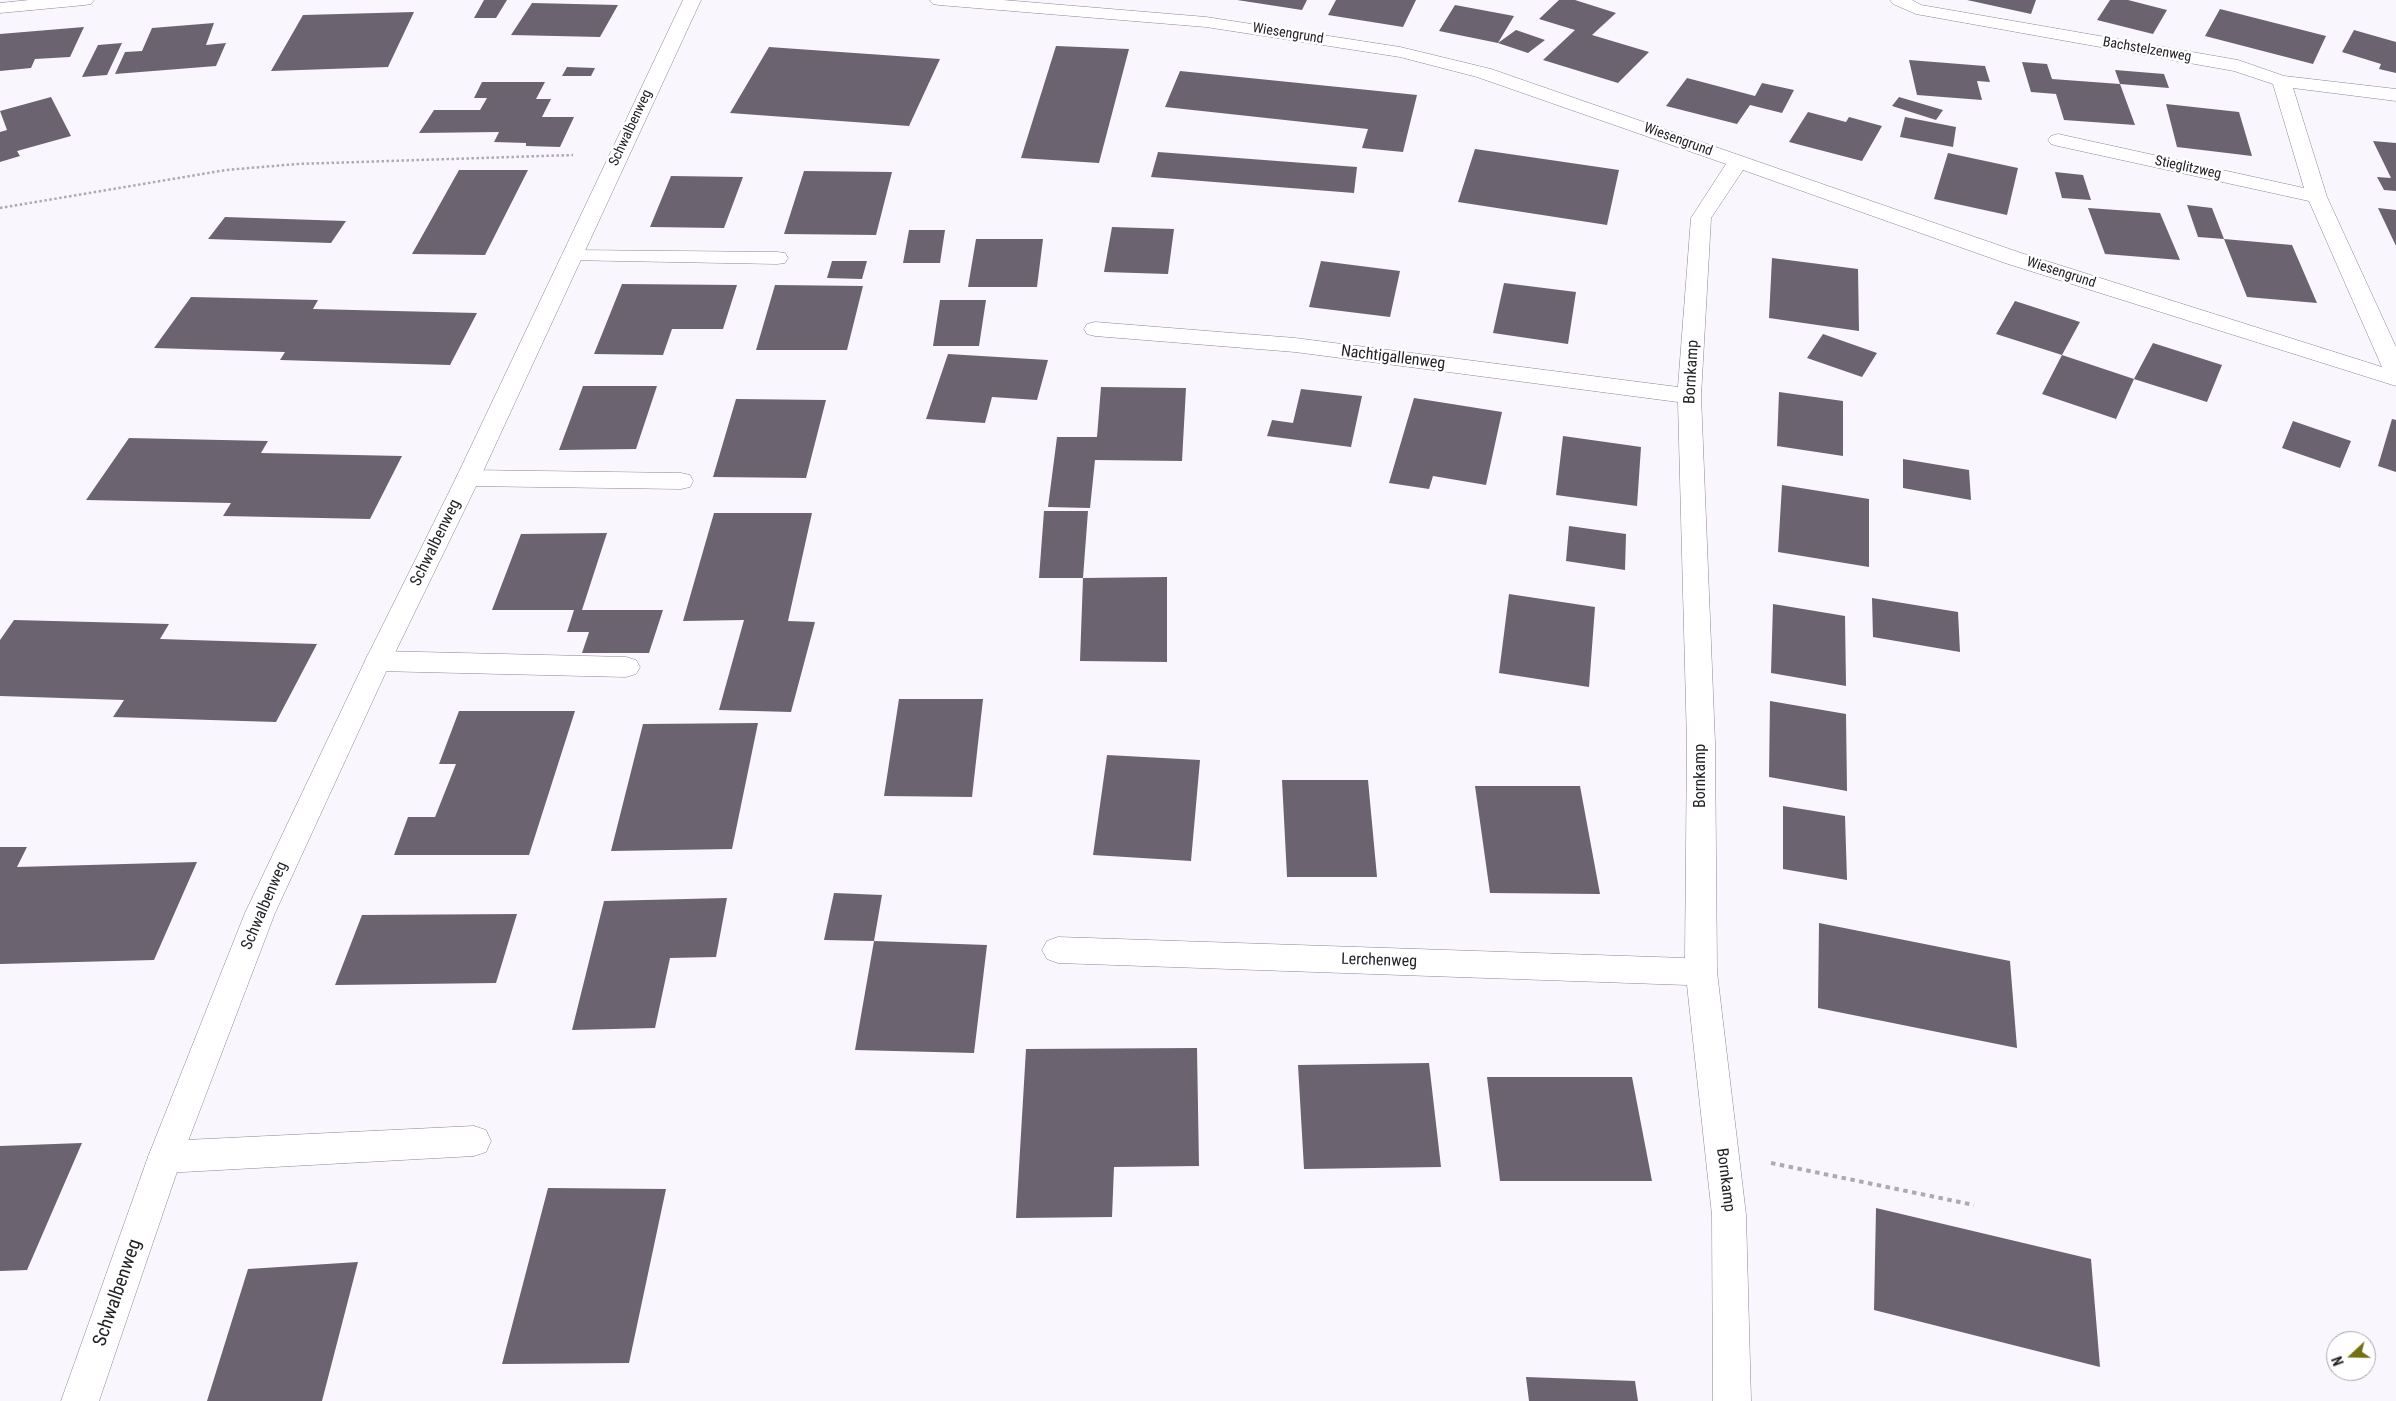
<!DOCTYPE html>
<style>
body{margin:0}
#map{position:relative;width:2396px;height:1401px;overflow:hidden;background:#faf6fe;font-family:"Roboto Condensed",sans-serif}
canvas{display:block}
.north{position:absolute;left:2326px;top:1331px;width:50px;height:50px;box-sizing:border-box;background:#fff;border:1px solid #a8a7a9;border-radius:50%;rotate:249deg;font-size:14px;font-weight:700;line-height:20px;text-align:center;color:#252227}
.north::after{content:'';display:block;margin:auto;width:18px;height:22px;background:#747012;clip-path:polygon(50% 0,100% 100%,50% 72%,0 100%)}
</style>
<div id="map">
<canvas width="2396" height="1401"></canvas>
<div class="north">N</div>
</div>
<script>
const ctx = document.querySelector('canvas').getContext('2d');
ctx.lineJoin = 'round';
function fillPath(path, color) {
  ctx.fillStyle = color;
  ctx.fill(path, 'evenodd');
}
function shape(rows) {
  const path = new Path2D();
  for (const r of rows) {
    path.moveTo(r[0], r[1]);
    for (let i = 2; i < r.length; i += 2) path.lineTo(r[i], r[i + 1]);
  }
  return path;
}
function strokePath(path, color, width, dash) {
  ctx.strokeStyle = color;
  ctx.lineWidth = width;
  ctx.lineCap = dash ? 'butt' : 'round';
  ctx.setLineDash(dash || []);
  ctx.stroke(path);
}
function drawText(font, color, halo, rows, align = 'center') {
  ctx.font = font + ' "Roboto Condensed",sans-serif';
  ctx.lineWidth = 5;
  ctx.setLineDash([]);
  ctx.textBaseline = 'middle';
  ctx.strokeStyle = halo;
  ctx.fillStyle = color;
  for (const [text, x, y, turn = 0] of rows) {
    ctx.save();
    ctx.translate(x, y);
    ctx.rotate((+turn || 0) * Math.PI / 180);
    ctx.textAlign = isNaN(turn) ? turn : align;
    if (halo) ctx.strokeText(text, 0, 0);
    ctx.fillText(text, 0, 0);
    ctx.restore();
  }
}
fillPath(shape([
 [484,0,507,0,496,18,474,18],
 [1237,0,1307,0,1302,10],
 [1336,0,1416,0,1403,27,1328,15],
 [1559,0,1575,0,1616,13,1592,35,1649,52,1618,83,1543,60,1575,30,1539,19],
 [1967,0,2036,0,2031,14],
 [2110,0,2128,0,2167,10,2153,34,2097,20],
 [532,3,618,5,600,37,511,35],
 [1455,5,1514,16,1498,43,1516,30,1545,40,1528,53,1498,43,1439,31],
 [2220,9,2326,36,2313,64,2205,36],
 [414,12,388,67,271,71,303,15],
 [214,23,206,45,226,43,216,66,115,74,125,52,142,51,152,28],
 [84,27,70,57,35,59,31,68,0,71,0,34],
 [2354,30,2396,42,2396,73,2379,69,2381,64,2342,52],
 [122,43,107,75,82,77,98,45],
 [1056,46,1129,49,1099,163,1021,158],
 [769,47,940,59,909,126,730,113],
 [1909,60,1985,66,1990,82,1977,81,1982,100,1917,95],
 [2022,62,2047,64,2052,79,2120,84,2135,125,2064,120,2056,94,2031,92],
 [567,67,595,68,591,76,562,76],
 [2115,70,2164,74,2169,88,2120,84],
 [1180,71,1378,91,1417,95,1403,152,1362,148,1368,129,1165,107],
 [1687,78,1755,96,1762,83,1794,90,1782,113,1750,105,1737,124,1666,106],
 [482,82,545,82,536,99,551,99,542,117,574,117,560,147,526,146,526,143,494,142,499,132,419,133,434,110,480,110,487,98,474,98],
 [51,97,71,136,17,151,20,156,0,162,0,132,7,130,0,111],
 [1899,97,1943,110,1936,120,1892,106],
 [2166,104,2239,112,2252,156,2177,147],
 [1808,112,1846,122,1849,117,1882,126,1862,161,1789,142],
 [1905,117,1956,127,1953,147,1900,137],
 [2373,141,2396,143,2396,191,2384,190,2377,177,2391,178],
 [1475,149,1619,170,1607,225,1458,202],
 [1158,152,1357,167,1354,193,1151,177],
 [1948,153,2018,168,2007,215,1934,199],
 [459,170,528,170,485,255,412,254],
 [804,171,892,172,876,235,784,234],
 [2055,172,2083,175,2091,200,2062,198],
 [671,176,743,177,724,228,650,227],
 [2187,205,2212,208,2224,239,2198,237],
 [2088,208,2160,213,2180,260,2105,254],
 [2378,208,2396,210,2396,246],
 [225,217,346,221,331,243,208,239],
 [1112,227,1174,229,1168,274,1104,272],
 [909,230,945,230,940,263,903,263],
 [976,239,1043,239,1037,287,968,287],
 [2224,239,2292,245,2317,303,2247,297],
 [1772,258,1858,269,1859,331,1769,318],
 [832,261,867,261,862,279,827,278],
 [1321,261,1400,271,1390,317,1309,307],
 [1504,283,1576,292,1568,344,1493,333],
 [622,284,737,285,723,329,672,329,663,355,594,354],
 [775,285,863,286,847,350,756,350],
 [191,297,318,300,313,309,477,313,450,365,280,360,285,352,154,348],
 [940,300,986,300,979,346,933,346],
 [2015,301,2080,322,2062,355,1996,334],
 [1823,334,1877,353,1862,377,1807,358],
 [2153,343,2222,365,2207,402,2134,379],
 [948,354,1048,360,1037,400,992,397,985,423,926,419],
 [2062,355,2134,379,2116,419,2042,394],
 [583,386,657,386,636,449,559,450],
 [1101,387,1186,388,1182,461,1095,460,1090,508,1048,507,1057,437,1097,437],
 [1301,389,1362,396,1351,447,1267,436,1272,420,1293,423],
 [1779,392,1843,401,1843,456,1777,446],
 [1414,398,1502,412,1486,485,1433,476,1429,489,1389,483],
 [736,399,826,400,806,478,713,477],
 [2392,419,2396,420,2396,472,2378,466],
 [2293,421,2351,441,2340,468,2282,448],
 [1563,436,1641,447,1637,506,1556,495],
 [129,438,268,441,261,453,402,456,370,519,223,516,231,503,86,500],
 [1903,459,1969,470,1971,500,1903,488],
 [1782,485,1869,499,1869,567,1778,552],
 [1044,511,1088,511,1083,578,1167,577,1167,662,1080,661,1083,578,1039,578],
 [714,513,812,513,788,621,815,622,791,712,719,710,744,620,683,621],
 [1569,526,1626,534,1625,570,1566,561],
 [607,533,582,610,663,610,649,653,582,653,589,632,567,632,574,610,492,610,521,534],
 [1509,594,1595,607,1589,687,1499,673],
 [1872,598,1958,612,1960,652,1873,637],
 [1773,604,1845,616,1846,686,1771,673],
 [14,620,169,624,160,639,317,644,276,722,113,717,124,700,0,696,0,640],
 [899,699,983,699,972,797,884,796],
 [1770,701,1846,714,1847,791,1769,777],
 [459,711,575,711,529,855,394,855,408,817,435,817,456,764,439,764],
 [758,723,732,849,611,851,643,724],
 [1107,755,1200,760,1191,861,1093,855],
 [1282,780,1368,780,1377,877,1287,877],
 [1475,786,1580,786,1600,894,1490,893],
 [1783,806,1845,816,1847,880,1783,869],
 [0,847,27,847,17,867,197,862,154,960,0,964],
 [834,893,882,895,874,941,987,945,974,1053,855,1050,874,941,824,940],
 [727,898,716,957,670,958,655,1028,572,1030,604,901],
 [517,914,496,983,335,985,362,915],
 [1819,923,2010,961,2017,1048,1818,1008],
 [1197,1048,1199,1166,1114,1167,1112,1217,1016,1218,1026,1049],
 [1429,1063,1441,1167,1304,1169,1298,1065],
 [1487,1077,1632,1077,1652,1181,1500,1181],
 [82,1143,27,1270,0,1271,0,1146],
 [548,1188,666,1189,629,1363,502,1364],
 [1876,1208,2091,1259,2100,1367,1874,1310],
 [358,1262,322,1401,207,1401,248,1269],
 [1526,1377,1635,1381,1638,1401,1529,1401]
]), '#6b6470');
const service = shape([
 [572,250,777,252,785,253,788,258,785,263,777,264,565,260,561,256,565,252,572,250],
 [468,470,681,473,690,475,693,481,690,487,681,489,468,486,459,484,456,478,459,472,468,470],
 [378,651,626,657,636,660,640,667,636,674,626,677,378,671,368,668,365,661,368,654,378,651],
 [474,1126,486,1130,491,1141,486,1152,474,1156,165,1173,153,1168,148,1157,153,1146,165,1141,474,1126]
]);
const minor = shape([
 [29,0,94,0,91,4,85,5,0,13,0,3,29,0],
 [683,0,701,0,480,478,391,661,275,913,182,1157,99,1401,61,1401,148,1157,245,913,365,661,456,478,683,0],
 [930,0,1003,0,1206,17,1400,47,1491,69,2021,253,2382,367,2309,201,2058,146,2051,144,2048,140,2051,136,2058,134,2304,188,2273,84,2234,71,1916,14,1893,4,1890,0,1912,0,1921,5,2238,60,2284,76,2396,89,2396,101,2293,88,2327,197,2396,347,2396,386,2005,263,1743,170,1711,218,1701,396,1715,743,1717,972,1746,1215,1751,1401,1713,1401,1712,1215,1687,985,1058,963,1047,959,1042,950,1047,941,1058,937,1685,958,1687,743,1678,402,1295,352,1095,336,1087,334,1084,329,1087,324,1095,322,1295,338,1678,387,1691,218,1726,164,1477,77,1400,57,1206,27,939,5,933,4,930,0]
]);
strokePath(service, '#8d8592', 1);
strokePath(minor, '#8d8592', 1);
strokePath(shape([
 [0,208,226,170,297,164,573,155]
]), '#adaab1', 2.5, [2.5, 2.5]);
strokePath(shape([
 [1771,1163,1974,1205]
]), '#adaab1', 4, [4.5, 4.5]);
fillPath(service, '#fff');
fillPath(minor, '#fff');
drawText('14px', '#252227', '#fff', [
 ["Wiesengrund",1288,34,9],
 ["Bachstelzenweg",2147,50,10],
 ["Schwalbenweg",631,128,-65],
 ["Wiesengrund",1678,140,20],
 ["Stieglitzweg",2188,168,12],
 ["Wiesengrund",2061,273,18]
]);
drawText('16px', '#252227', '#fff', [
 ["Nachtigallenweg",1393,358,7],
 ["Bornkamp",1692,372,-87],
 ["Schwalbenweg",436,543,-64],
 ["Bornkamp",1701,776,-90],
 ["Schwalbenweg",265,906,-67],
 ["Lerchenweg",1379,961,2],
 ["Bornkamp",1725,1180,83]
]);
drawText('19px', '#252227', '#fff', [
 ["Schwalbenweg",118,1293,-71]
]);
</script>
